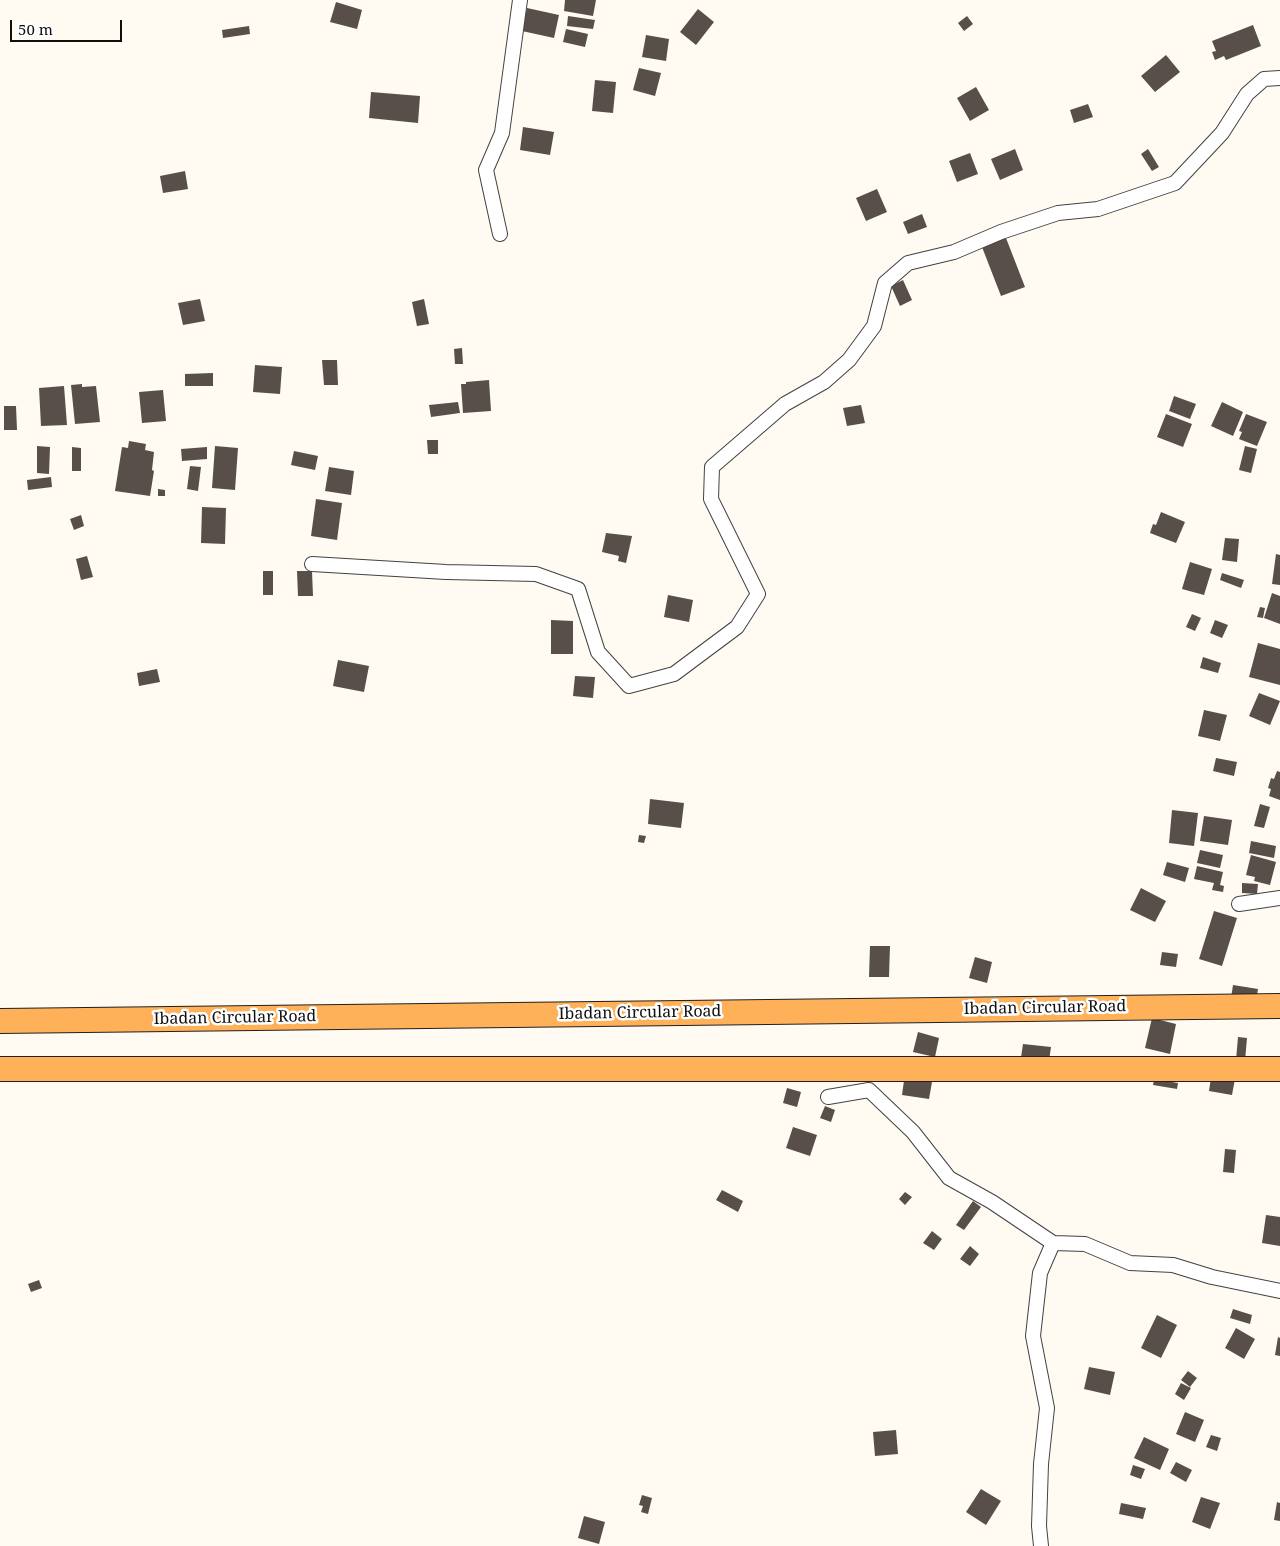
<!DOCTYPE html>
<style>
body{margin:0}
#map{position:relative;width:1280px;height:1546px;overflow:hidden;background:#fffbf2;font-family:"Noto Serif",serif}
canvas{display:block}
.scale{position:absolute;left:10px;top:20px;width:112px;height:22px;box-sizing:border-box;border:2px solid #0f0f0f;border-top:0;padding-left:6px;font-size:15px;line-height:18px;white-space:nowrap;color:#0f0f0f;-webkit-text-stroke:4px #fff;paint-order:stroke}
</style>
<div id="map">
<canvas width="1280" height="1546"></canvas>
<div class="scale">50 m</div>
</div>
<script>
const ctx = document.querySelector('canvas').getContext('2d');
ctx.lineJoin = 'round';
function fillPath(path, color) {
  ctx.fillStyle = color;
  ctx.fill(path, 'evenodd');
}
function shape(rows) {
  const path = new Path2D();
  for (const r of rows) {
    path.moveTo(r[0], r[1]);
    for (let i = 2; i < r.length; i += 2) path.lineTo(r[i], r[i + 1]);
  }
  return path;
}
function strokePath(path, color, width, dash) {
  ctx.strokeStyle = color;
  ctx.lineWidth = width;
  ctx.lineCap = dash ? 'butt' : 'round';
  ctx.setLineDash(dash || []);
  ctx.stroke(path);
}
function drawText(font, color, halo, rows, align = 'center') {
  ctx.font = font + ' "Noto Serif",serif';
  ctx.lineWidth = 5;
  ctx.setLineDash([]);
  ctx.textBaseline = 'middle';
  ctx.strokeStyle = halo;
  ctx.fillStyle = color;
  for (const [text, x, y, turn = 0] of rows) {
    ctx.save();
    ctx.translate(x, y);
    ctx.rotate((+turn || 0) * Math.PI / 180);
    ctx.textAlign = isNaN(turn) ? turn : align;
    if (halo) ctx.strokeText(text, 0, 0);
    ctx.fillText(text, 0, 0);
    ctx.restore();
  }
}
fillPath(shape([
 [565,0,596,0,593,16,564,11],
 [336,2,362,10,357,29,330,22],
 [527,8,559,15,554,38,522,31],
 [698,9,714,22,696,45,680,32],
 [568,16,595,20,593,29,567,26],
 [967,16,973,24,964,31,958,23],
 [1253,25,1261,46,1226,60,1224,56,1215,60,1212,52,1216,51,1212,41],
 [249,26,250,34,223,38,222,30],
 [566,29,588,34,585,47,563,42],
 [646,35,669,39,666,61,642,57],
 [1166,55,1180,72,1155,92,1141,76],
 [639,68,661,73,655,96,633,90],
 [595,80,616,82,613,113,592,111],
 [976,87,989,110,970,121,957,98],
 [371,92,420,96,418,123,369,118],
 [1088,104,1093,117,1074,123,1070,110],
 [523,127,554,132,550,155,520,150],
 [1015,149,1023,170,1000,180,991,159],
 [1148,149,1159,167,1152,171,1141,154],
 [970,153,978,174,957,182,949,161],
 [185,171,188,189,163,193,160,176],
 [877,189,887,212,866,221,856,198],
 [922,214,927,227,908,234,903,222],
 [1006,238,1025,287,1001,296,982,247],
 [903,280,912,300,900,306,891,286],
 [200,299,205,321,183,325,178,303],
 [424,299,429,324,417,326,412,302],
 [462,348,463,364,455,364,454,349],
 [322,360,337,360,338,385,324,385],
 [255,365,282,367,280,394,253,392],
 [213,373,213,386,185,386,185,374],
 [489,380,491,411,463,413,461,384,466,384,466,382],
 [82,384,82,387,96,386,100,422,75,424,71,385],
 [64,386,67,425,41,426,39,388],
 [163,390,166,421,142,423,139,392],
 [1174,396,1196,404,1190,419,1169,411],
 [458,402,460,413,431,417,429,405],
 [1222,402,1243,412,1233,436,1211,426],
 [861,405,865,423,847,426,843,408],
 [4,406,16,406,17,430,4,430],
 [1166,414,1192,424,1183,447,1157,437],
 [1246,414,1267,422,1257,446,1239,439,1242,432,1239,431],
 [427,440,438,440,438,454,428,454],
 [129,441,146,444,145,450,154,452,152,470,154,471,150,496,115,491,122,447,128,448],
 [37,446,50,447,49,474,37,473],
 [215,446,238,448,235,490,212,488],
 [1245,446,1257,449,1251,473,1239,470],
 [72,447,81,448,81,471,72,471],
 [207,447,207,459,182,461,181,449],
 [294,451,318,456,315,470,291,465],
 [190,466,201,467,198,491,187,489],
 [329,467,354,471,351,495,325,491],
 [51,477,52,487,28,490,27,480],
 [158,489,165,490,165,496,158,496],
 [316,499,342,503,337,540,311,536],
 [202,507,226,508,225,544,201,543],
 [1161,512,1185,522,1176,543,1150,533,1153,524,1156,525],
 [81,515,84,526,74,530,70,519],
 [606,533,632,536,626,563,618,561,619,556,602,552],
 [1225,538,1239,539,1237,562,1222,560],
 [1276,554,1280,555,1280,585,1272,584],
 [87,556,93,577,81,580,76,559],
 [1190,562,1212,569,1204,595,1182,589],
 [263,571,273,571,273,595,263,595],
 [297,571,312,571,313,596,298,596],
 [1222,573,1244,580,1241,588,1220,580],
 [1272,593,1280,596,1280,624,1264,618],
 [668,595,693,600,689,622,664,617],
 [1260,607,1265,608,1263,618,1257,617],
 [1192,614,1201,618,1195,631,1186,627],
 [551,620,573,621,573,654,551,654],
 [1215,620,1228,625,1222,638,1210,633],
 [1258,643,1280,649,1280,685,1249,677],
 [1203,657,1221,663,1218,673,1200,668],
 [338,660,369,666,364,692,333,686],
 [157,669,160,682,139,686,137,673],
 [575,676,595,677,593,698,573,696],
 [1259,693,1280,701,1270,725,1249,716],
 [1204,710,1227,715,1220,741,1198,736],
 [1216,758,1237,762,1234,776,1213,771],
 [1277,771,1280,772,1280,800,1269,796,1271,789,1268,788,1271,778,1274,779],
 [650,799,684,803,681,828,648,824],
 [1260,804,1270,807,1264,828,1254,826],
 [1172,810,1198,813,1194,846,1169,843],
 [1204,816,1232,820,1228,845,1200,841],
 [639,835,646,836,644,843,638,842],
 [1251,841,1276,846,1274,858,1249,853],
 [1200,850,1223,855,1220,868,1197,863],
 [1251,855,1276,862,1270,885,1254,881,1255,877,1246,875],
 [1167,862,1189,868,1185,882,1163,875],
 [1197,866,1223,872,1220,885,1224,886,1223,892,1212,890,1214,883,1194,879],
 [1242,883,1258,884,1257,894,1242,893],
 [1141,888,1166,901,1155,922,1130,910],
 [1214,911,1237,918,1222,966,1199,959],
 [870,946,890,946,889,977,869,977],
 [1162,952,1178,954,1176,967,1160,965],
 [975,957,992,962,987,983,969,978],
 [1233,985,1258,989,1255,1008,1230,1005],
 [1152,1018,1176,1024,1170,1054,1145,1048],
 [918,1032,939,1038,935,1057,913,1052],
 [1238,1037,1247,1038,1245,1061,1236,1060],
 [1023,1044,1051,1047,1048,1068,1020,1064],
 [1213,1064,1237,1068,1232,1095,1209,1091],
 [906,1066,934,1071,929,1099,902,1095],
 [1154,1079,1178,1083,1177,1089,1153,1085],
 [787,1088,801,1092,797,1107,783,1103],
 [825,1106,835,1110,831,1122,820,1118],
 [793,1127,817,1135,810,1156,786,1148],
 [1225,1149,1236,1150,1234,1173,1223,1172],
 [722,1190,743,1201,738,1212,716,1200],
 [905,1192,912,1197,905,1205,899,1199],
 [973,1201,981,1207,964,1230,956,1225],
 [1266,1215,1280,1217,1280,1246,1262,1243],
 [932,1231,942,1239,934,1250,923,1243],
 [970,1246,979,1254,970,1266,960,1259],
 [39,1280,42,1288,31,1292,28,1284],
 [1233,1309,1252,1315,1250,1324,1230,1318],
 [1157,1315,1177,1325,1161,1358,1141,1348],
 [1236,1328,1255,1339,1244,1359,1225,1348],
 [1278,1337,1280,1338,1280,1356,1275,1355],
 [1089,1367,1115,1372,1110,1395,1084,1389],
 [1188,1371,1197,1378,1190,1387,1181,1380],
 [1181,1383,1191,1388,1184,1400,1175,1394],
 [1185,1412,1204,1420,1195,1442,1176,1434],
 [896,1430,898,1454,875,1456,873,1432],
 [1211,1435,1221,1438,1217,1451,1206,1447],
 [1144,1437,1169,1449,1160,1470,1134,1458],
 [1176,1462,1192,1470,1186,1482,1170,1473],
 [1133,1465,1145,1469,1141,1479,1130,1475],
 [981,1489,1001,1501,986,1525,966,1512],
 [642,1495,652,1498,648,1514,641,1512,643,1506,639,1505],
 [1201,1497,1220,1503,1210,1529,1192,1522],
 [1277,1502,1280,1503,1280,1521,1274,1520],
 [1121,1503,1146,1508,1143,1519,1119,1514],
 [584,1516,605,1522,599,1544,578,1538]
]), '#594f4a');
const minor = shape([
 [500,234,486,170,502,133,520,0],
 [312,564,446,572,536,574,578,589,598,652,629,686,674,674,737,627,758,594,711,499,712,467,785,404,824,382,849,360,874,326,885,283,908,263,954,252,1001,232,1058,213,1098,209,1175,183,1222,133,1247,94,1264,79,1280,78],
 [1239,904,1280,898],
 [828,1097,869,1090,913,1132,949,1178,992,1202,1053,1243],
 [1041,1546,1039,1526,1041,1464,1047,1408,1033,1336,1040,1273,1053,1243,1085,1244,1130,1263,1173,1265,1212,1277,1280,1291]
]);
const trunk = shape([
 [0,1021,1280,1006],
 [0,1069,1280,1069]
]);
strokePath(minor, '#424242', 16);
strokePath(trunk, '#202020', 26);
strokePath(minor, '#fff', 14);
strokePath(trunk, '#ffb159', 24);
drawText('16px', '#0f0f0f', '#fff', [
 ["Ibadan Circular Road",1045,1008,-1],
 ["Ibadan Circular Road",640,1013,-1],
 ["Ibadan Circular Road",235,1018,-1]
]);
</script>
